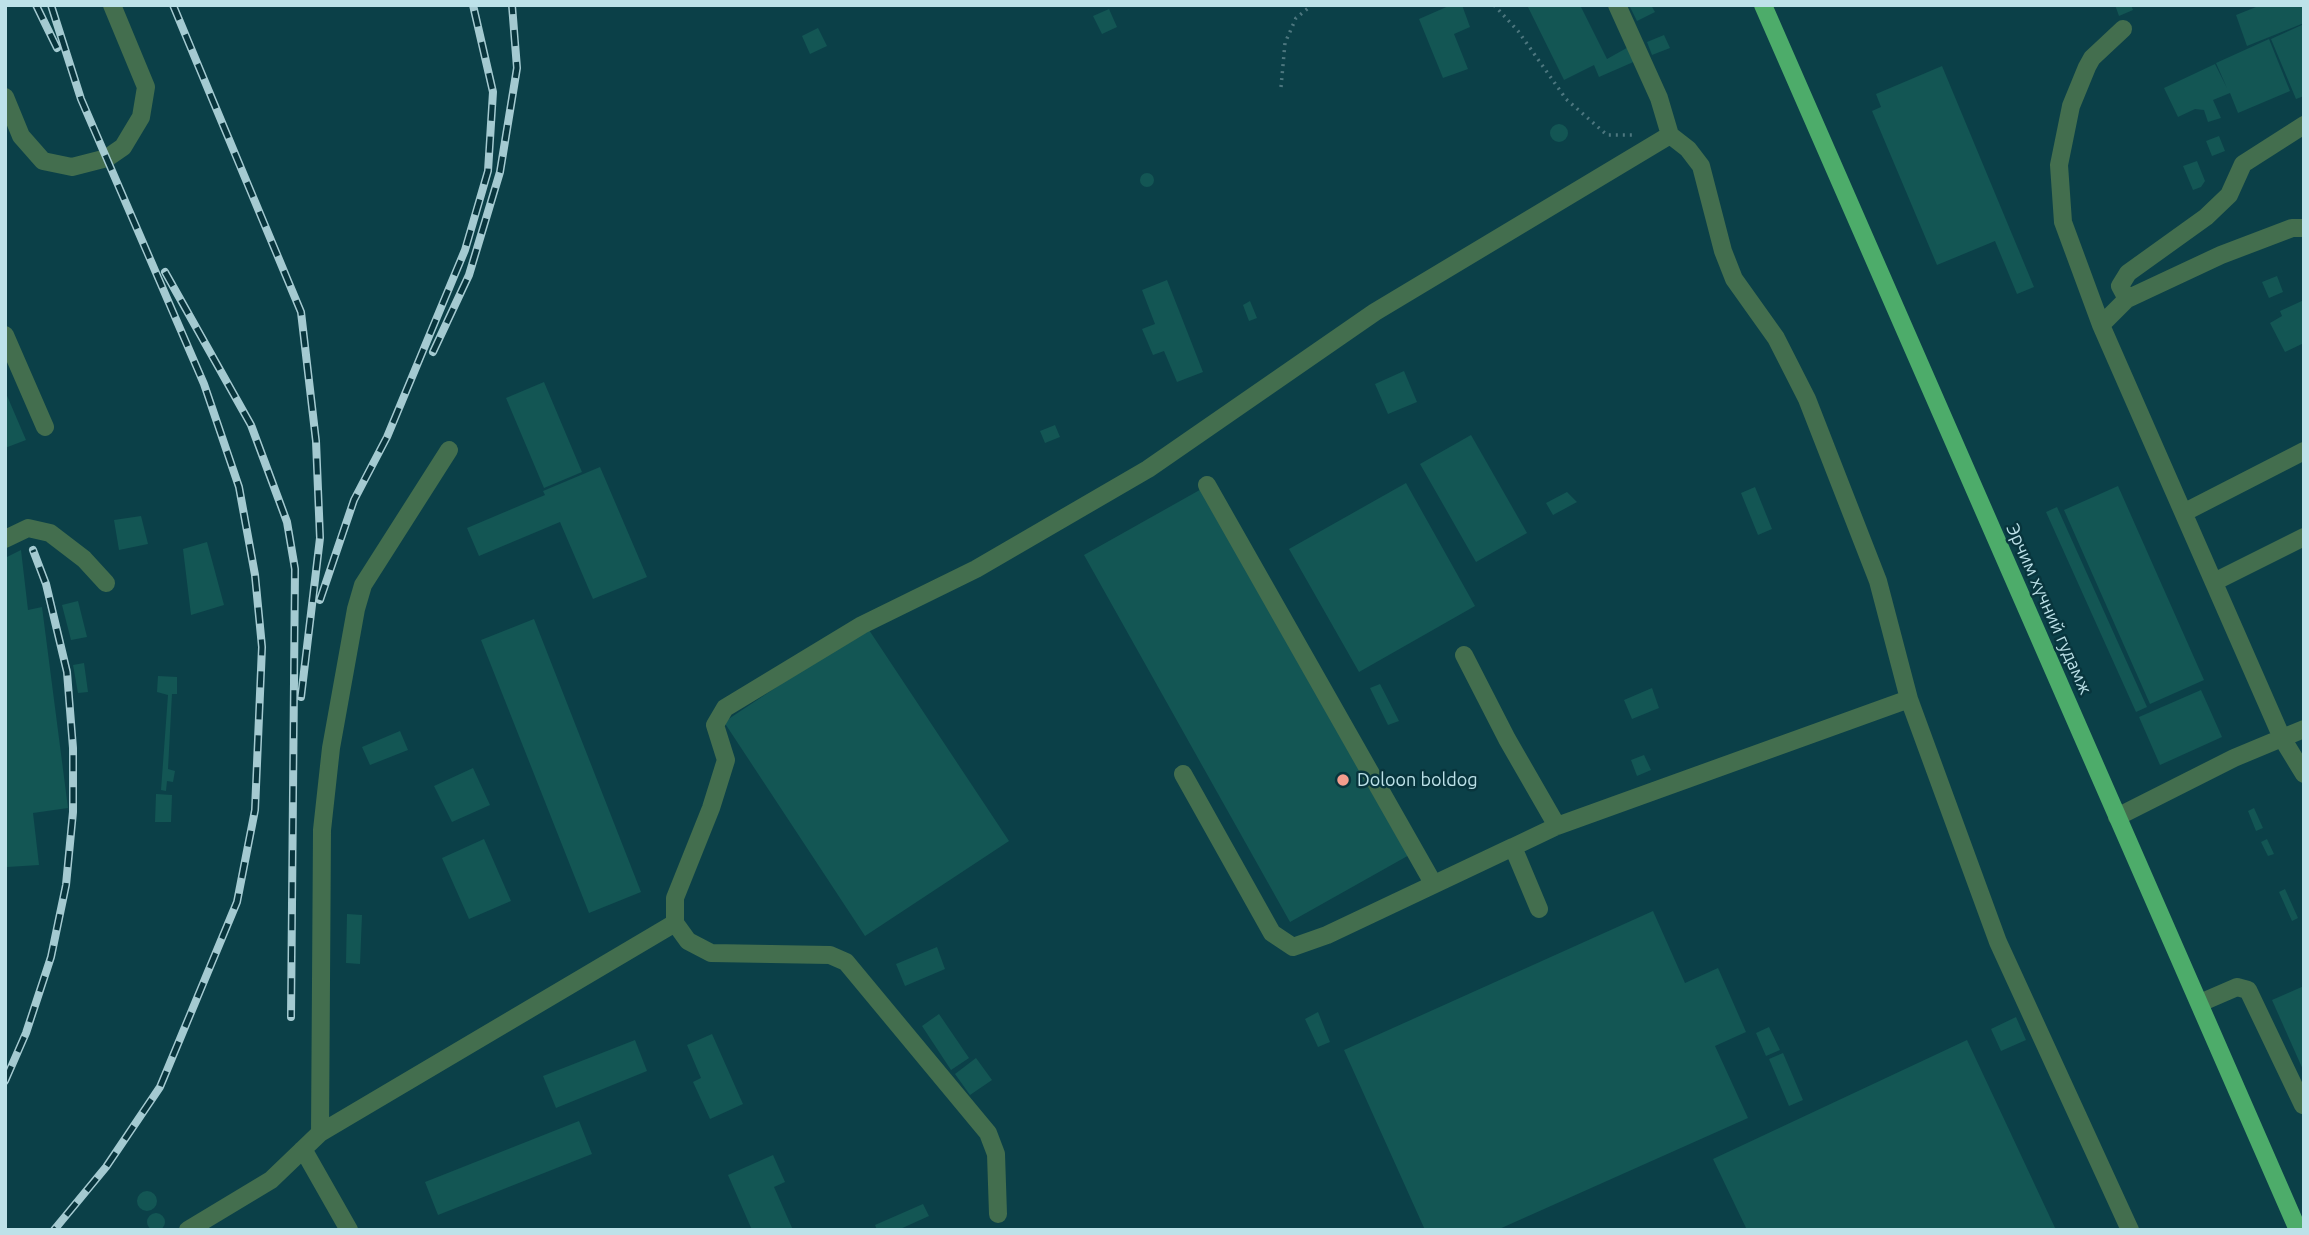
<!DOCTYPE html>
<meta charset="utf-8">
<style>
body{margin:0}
#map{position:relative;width:2309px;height:1235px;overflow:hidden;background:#08353d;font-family:Ubuntu,sans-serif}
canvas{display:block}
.frame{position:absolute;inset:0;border:7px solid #bde2e9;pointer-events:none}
</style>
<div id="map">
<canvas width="2309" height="1235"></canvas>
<div class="frame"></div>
</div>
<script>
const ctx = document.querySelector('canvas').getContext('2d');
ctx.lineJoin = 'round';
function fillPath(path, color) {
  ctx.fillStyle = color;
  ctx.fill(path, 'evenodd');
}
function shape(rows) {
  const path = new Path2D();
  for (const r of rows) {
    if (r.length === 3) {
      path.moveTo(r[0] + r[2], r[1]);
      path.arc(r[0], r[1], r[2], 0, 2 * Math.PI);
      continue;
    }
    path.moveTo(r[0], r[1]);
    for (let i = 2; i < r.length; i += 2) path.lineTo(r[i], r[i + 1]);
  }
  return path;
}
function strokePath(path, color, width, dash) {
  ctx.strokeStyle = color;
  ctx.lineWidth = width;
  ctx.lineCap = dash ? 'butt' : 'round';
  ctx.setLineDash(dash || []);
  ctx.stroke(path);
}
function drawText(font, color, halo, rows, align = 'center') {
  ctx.font = font + ' Ubuntu,sans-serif';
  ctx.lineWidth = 5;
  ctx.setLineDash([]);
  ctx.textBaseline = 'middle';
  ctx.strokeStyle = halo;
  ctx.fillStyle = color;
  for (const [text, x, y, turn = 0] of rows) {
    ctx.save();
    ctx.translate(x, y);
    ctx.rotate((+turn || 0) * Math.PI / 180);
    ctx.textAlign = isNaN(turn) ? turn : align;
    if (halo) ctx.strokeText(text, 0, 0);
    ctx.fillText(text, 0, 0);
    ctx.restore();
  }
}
fillPath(shape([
 [5,5,2304,5,2304,1230,5,1230]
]), '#0b4048');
fillPath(shape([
 [1451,5,1462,5,1470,27,1454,34,1468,69,1443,78,1419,19],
 [1527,5,1580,5,1607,59,1632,45,1638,60,1599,77,1594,65,1564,80],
 [1629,5,1651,5,1655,12,1637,21],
 [2115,5,2131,5,2133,10,2119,16],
 [2261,5,2304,5,2304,23,2247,46,2236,15],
 [1109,9,1117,27,1102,34,1093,16],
 [2304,24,2304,96,2296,99,2271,39],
 [818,28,827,46,810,54,802,36],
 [1664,35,1670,48,1652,55,1647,42],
 [2269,39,2290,91,2238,113,2230,93,2213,100,2221,118,2208,122,2204,110,2195,109,2178,117,2164,88,2215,64,2227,88,2216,63],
 [1942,66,2034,287,2017,294,1995,241,1937,265,1872,111,1881,107,1876,94],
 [1559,133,9],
 [2219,136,2225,151,2212,156,2206,141],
 [2197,161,2205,181,2201,187,2193,190,2183,166],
 [1147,180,7],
 [2277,276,2283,292,2269,298,2262,282],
 [1167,280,1203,372,1177,382,1164,351,1153,355,1142,329,1155,324,1142,290],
 [2304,300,2304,343,2285,352,2270,323,2282,316,2280,311],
 [1250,301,1257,318,1249,321,1243,305],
 [1404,371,1417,402,1388,414,1375,384],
 [544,382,582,472,544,488,506,398],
 [5,391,26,440,5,448],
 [1055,425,1060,437,1045,443,1040,431],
 [1471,435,1527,533,1476,562,1420,464],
 [600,467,647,577,593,599,560,522,479,556,467,528,545,495,543,491],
 [1406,483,1475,606,1359,672,1289,549],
 [2118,486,2204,680,2150,704,2064,510],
 [1205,487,1411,854,1290,922,1084,555],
 [1755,487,1772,529,1758,535,1741,493],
 [1567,492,1577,502,1553,515,1546,503],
 [2057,507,2147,707,2136,712,2046,512],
 [141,516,148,544,119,550,114,520],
 [207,542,224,605,191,615,183,549],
 [21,550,28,610,42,607,68,808,33,813,39,865,7,867,5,558],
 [78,601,87,637,71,640,62,605],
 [534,619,641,892,589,913,481,640],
 [867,627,1009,841,865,936,724,722],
 [84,663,88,692,78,693,73,665],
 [158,676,177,677,177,694,172,694,168,769,175,771,173,782,167,781,166,791,161,790,168,695,157,692],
 [1380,684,1399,721,1388,725,1370,688],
 [1652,688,1659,708,1632,719,1624,700],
 [2201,690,2222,737,2160,765,2139,717],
 [400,731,408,750,370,765,362,747],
 [1644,755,1651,770,1637,776,1631,760],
 [473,768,490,805,452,822,434,786],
 [156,794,172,795,171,822,155,822],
 [2254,808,2263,828,2256,831,2248,811],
 [484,839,511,901,469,919,442,858],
 [2267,839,2274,854,2268,856,2261,842],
 [2285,889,2298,918,2292,921,2279,892],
 [1653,911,1685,983,1718,968,1746,1032,1715,1046,1748,1118,1497,1230,1425,1230,1344,1050],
 [347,914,362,915,360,964,346,963],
 [937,947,945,969,905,986,896,964],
 [2304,986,2304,1072,2272,1000],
 [1318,1012,1330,1042,1318,1047,1305,1019],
 [939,1014,969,1058,951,1070,922,1026],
 [2016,1017,2026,1040,2001,1051,1991,1029],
 [1769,1027,1780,1050,1766,1056,1756,1033],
 [712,1034,743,1104,710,1119,693,1082,701,1078,687,1045],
 [635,1040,647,1071,556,1108,543,1076],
 [1967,1040,2056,1230,1747,1230,1713,1159],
 [1783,1053,1803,1100,1789,1106,1769,1059],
 [976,1058,992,1080,970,1095,955,1074],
 [579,1121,592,1154,438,1215,425,1182],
 [773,1155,785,1182,774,1187,793,1230,752,1230,728,1175],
 [147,1201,10],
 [923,1204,929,1216,898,1230,877,1230,875,1225],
 [156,1222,9]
]), '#135654');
strokePath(shape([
 [1494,5,1518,31,1566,99,1607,135,1635,135],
 [1281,87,1285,43,1296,18,1312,5]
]), '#4d777f', 3.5, [2, 5]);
strokePath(shape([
 [1617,5,1659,98,1670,135,1688,149,1701,166,1723,251,1734,279,1776,338,1807,399,1878,581,1909,699,1998,942,2130,1230],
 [5,97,21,136,43,161,72,167,107,158,123,147,141,117,146,87,112,5],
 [2127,299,2120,286,2128,273,2206,217,2229,195,2243,164,2304,125],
 [2101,325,2063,222,2059,165,2071,106,2087,67,2092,58,2123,29],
 [5,335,45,427],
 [1207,485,1433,883],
 [2185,512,2304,451],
 [5,539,28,528,50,533,84,559,106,583],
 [2214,582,2304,537],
 [1464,655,1507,739,1557,826],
 [2304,729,2282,738,2304,774],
 [1183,774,1272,933,1293,947,1327,935,1513,847],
 [2117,817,2234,758,2282,738,2101,325,2127,299,2221,255,2292,228,2304,228],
 [1539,909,1513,847,1557,826,1909,699],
 [2200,1003,2237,987,2248,990,2303,1105],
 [320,1133,322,830,331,748,356,609,363,585,449,450],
 [303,1149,349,1230],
 [998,1214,996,1154,988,1133,846,962,830,955,711,953,688,941,675,923,675,898,711,808,726,760,715,725,725,708,862,625,976,569,1148,469,1375,312,1670,135],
 [188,1230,271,1180,320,1133,675,923]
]), '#436e4e', 18);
strokePath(shape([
 [1763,5,2298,1230]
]), '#4dac6a', 18);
const rail = shape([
 [36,5,57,48],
 [51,5,81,99,204,384,239,487,255,575,262,647,255,810,237,902,160,1087,106,1167,54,1230],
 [173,5,301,312,316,441,320,538,301,697],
 [165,272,251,425,287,522,295,569,291,1017],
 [433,352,469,275,500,172,517,68,512,5],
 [320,600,354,500,387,437,465,250,488,171,493,92,473,5],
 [5,1081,26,1033,51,957,66,885,73,812,73,748,67,672,46,584,33,550]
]);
strokePath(rail, '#a4cad1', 8);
strokePath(rail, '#08353d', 5, [16]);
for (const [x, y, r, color] of [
 [1343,780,7,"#f49d8d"]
]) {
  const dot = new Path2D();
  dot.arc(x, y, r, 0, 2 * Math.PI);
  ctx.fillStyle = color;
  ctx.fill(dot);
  strokePath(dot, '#08353d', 2.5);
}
drawText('18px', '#bde2e9', '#08353d', [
 ["Эрчим хүчний гудамж",2049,609,66]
]);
drawText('18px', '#bde2e9', '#08353d', [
 ["Doloon boldog",1357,780]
], 'left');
</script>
